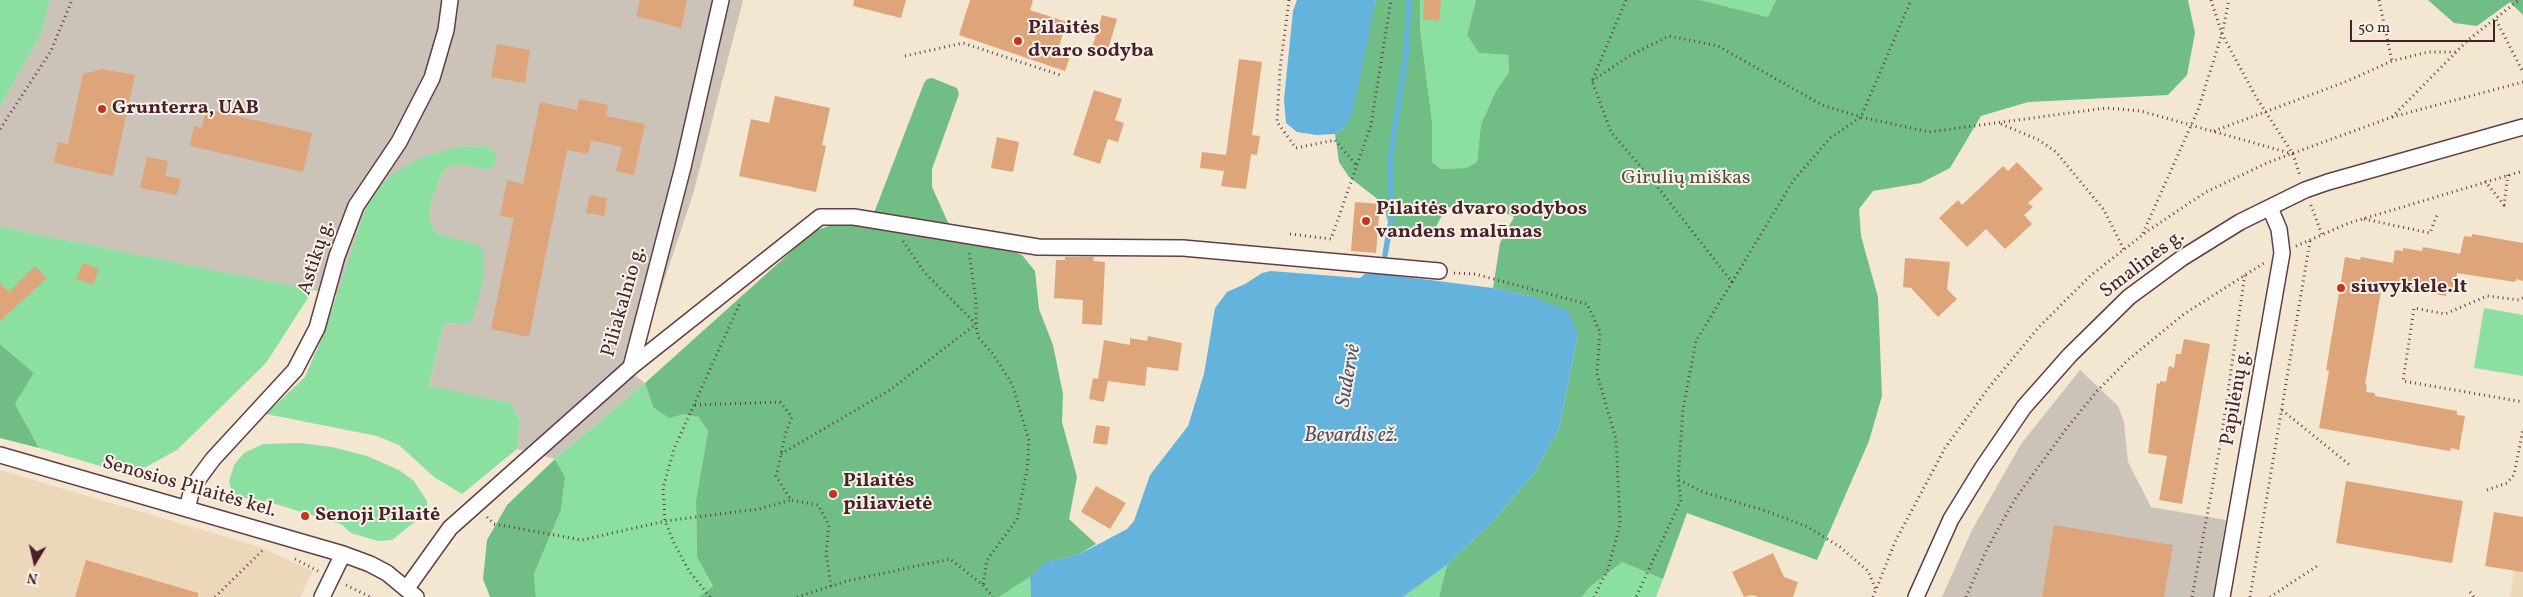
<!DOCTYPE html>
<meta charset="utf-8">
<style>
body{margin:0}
#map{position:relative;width:2523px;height:597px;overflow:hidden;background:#f4e7d1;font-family:Vollkorn,serif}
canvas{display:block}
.north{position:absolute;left:10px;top:537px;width:50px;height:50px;-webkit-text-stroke:4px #f7f3e8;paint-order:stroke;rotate:189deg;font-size:14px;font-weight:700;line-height:20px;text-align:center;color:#4a1f2b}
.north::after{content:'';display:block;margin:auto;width:18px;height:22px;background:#4a1f2b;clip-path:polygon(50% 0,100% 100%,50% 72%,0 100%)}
.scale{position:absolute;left:2350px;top:20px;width:145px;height:22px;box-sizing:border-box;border:2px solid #4a1f2b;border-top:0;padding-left:6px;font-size:15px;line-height:18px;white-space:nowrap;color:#4a1f2b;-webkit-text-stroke:4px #f7f3e8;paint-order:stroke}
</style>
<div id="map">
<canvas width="2523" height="597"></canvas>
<div class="north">N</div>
<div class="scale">50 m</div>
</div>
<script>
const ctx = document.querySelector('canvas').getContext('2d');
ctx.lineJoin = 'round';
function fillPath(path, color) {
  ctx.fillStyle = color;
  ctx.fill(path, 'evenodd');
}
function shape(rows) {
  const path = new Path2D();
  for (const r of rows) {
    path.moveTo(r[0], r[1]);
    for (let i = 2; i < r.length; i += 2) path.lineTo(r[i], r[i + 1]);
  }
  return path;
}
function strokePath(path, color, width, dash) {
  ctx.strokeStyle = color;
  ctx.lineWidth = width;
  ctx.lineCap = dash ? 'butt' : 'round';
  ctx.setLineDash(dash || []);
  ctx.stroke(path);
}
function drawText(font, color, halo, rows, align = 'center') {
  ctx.font = font + ' Vollkorn,serif';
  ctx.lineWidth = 4;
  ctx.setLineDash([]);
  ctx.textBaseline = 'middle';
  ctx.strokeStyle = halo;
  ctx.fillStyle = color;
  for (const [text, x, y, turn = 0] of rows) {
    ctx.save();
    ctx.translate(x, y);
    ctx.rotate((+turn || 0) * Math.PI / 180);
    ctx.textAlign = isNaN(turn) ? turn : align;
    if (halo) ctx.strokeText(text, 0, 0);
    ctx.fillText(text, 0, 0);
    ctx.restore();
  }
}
fillPath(shape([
 [0,470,260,547,313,571,300,597,0,597],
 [2514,570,2523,572,2523,597,2510,597]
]), '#ecd7ba');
fillPath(shape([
 [50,0,743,0,694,191,633,374,645,383,555,459,517,449,520,421,511,403,429,387,444,323,463,324,476,244,436,233,430,221,429,208,442,173,449,166,463,164,486,170,496,153,485,146,457,147,374,192,365,209,337,295,0,227,0,106,40,36],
 [2080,370,2118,406,2124,422,2128,462,2151,507,2226,520,2213,597,1942,597,1972,530,2021,444]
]), '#cbc2b8');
fillPath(shape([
 [0,0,50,0,40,36,0,106],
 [1420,0,1476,0,1467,35,1479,53,1508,55,1509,72,1496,91,1481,124,1477,162,1466,168,1441,169,1432,162,1432,121,1420,28],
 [1700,0,1776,0,1768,17],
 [485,146,496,153,495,166,486,170,463,164,449,166,442,173,429,208,430,221,436,233,476,244,484,252,483,281,472,321,463,324,444,323,429,386,511,403,520,421,517,449,462,494,434,477,399,445,377,436,266,414,305,377,324,333,365,209,374,192,392,174,420,158,457,147],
 [0,227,313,290,266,363,177,450,131,475,39,448,15,404,34,373,0,344],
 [2484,308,2523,315,2523,376,2474,368],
 [645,383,653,407,700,417,708,431,696,500,697,557,713,588,698,597,536,597,534,574,561,510,565,477,555,459],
 [301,443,332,447,367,456,399,470,414,481,427,501,428,511,392,540,378,541,351,533,341,524,269,502,240,497,232,492,229,482,234,465,244,453,263,444],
 [1622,562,1663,579,1656,597,1582,597,1590,587],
 [1447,565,1439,597,1403,597],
 [1030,577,1031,597,999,597]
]), '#8bdfa0');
fillPath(shape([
 [1376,0,1420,0,1420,28,1432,121,1432,162,1441,169,1466,168,1477,162,1481,124,1496,91,1509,72,1508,55,1479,53,1467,35,1476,0,1700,0,1768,17,1776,0,2188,0,2195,33,2187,75,2168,95,2028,102,1981,116,1950,168,1921,183,1873,191,1859,209,1861,236,1878,297,1882,396,1869,441,1817,560,1687,513,1663,579,1622,562,1590,587,1582,597,1439,597,1447,565,1494,520,1533,475,1559,429,1578,334,1530,296,1493,288,1500,243,1514,217,1503,212,1446,207,1436,227,1401,237,1392,230,1387,219,1384,204,1349,177,1339,162,1335,134,1344,128],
 [2428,0,2523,0,2523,15,2510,2,2477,26,2454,23],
 [932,78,957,88,959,94,932,169,932,187,956,240,1010,250,1022,255,1035,271,1039,309,1053,345,1063,394,1062,422,1077,477,1069,519,1096,544,1078,555,1046,562,1030,577,999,597,698,597,713,587,697,557,696,500,708,431,699,417,684,414,669,418,653,407,645,383,814,231,829,226,869,226,924,83,927,79],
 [0,344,34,373,15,404,39,448,0,438],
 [555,459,565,477,561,510,534,574,536,597,490,597,483,579,487,540,507,505]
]), '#70be86');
fillPath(shape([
 [1297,0,1376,0,1352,115,1344,128,1335,134,1317,135,1297,132,1286,123,1284,99,1293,11],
 [1271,271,1360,278,1365,274,1382,274,1493,288,1530,296,1568,311,1578,334,1559,429,1533,475,1494,520,1447,565,1403,597,1031,597,1030,577,1045,562,1078,555,1127,529,1134,521,1150,475,1188,426,1204,374,1215,308,1227,292,1245,284,1262,273]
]), '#63b3dd');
strokePath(shape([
 [1385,255,1392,214,1390,160,1406,54,1409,0]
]), '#63b3dd', 5.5);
fillPath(shape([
 [640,0,687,0,681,28,636,16],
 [854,0,906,0,901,18,853,6],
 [970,0,1033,0,1030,10,1067,22,1059,46,1072,50,1065,71,959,35],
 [1424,0,1441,0,1439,21,1423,19],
 [1102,15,1117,19,1106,56,1091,51],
 [497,44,530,50,525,83,491,77],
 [1239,59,1262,62,1252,135,1260,136,1257,155,1251,154,1246,189,1221,186,1224,171,1200,168,1202,152,1226,155],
 [102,69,135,75,113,176,54,163,58,142,68,144,83,74],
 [1094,90,1122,99,1115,120,1124,123,1118,142,1108,139,1100,164,1073,155],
 [775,96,830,108,822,145,826,146,816,192,739,176,751,119,769,123],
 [579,99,608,105,606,116,645,124,634,175,616,171,622,147,591,140,588,154,567,150,529,337,491,329,514,218,500,216,507,180,523,184,540,102,577,110],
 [206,109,312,133,303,172,190,146,194,126,202,128],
 [997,137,1019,142,1013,172,991,168],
 [147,157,168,161,165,176,181,179,177,195,140,188],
 [2017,162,2043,189,2028,203,2033,207,2024,215,2032,224,2005,249,1986,229,1967,247,1939,218,1958,200,1962,205,2003,166,2008,171],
 [590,195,607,198,604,216,586,213],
 [1355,202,1380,204,1376,253,1351,251],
 [2472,234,2523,243,2523,281,2516,279,2515,282,2457,273,2454,294,2446,293,2446,296,2382,285,2365,384,2367,385,2366,392,2375,393,2375,396,2457,411,2457,415,2465,416,2459,450,2451,448,2450,451,2319,428,2329,371,2326,370,2345,257,2360,260,2361,257,2393,263,2395,250,2403,251,2403,248,2422,251,2423,247,2460,254,2464,236,2472,237],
 [1065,257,1094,257,1093,261,1105,262,1102,325,1082,324,1083,300,1054,298,1056,260,1065,260],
 [1905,258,1950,262,1947,289,1957,299,1938,317,1911,288,1903,287],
 [83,263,99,269,93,285,76,279],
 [35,266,47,278,0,321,0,283,9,292],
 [1148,336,1182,343,1178,371,1147,367,1145,386,1108,381,1104,402,1089,399,1093,378,1098,379,1104,340,1130,345,1130,338,1147,341],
 [2184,339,2210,344,2182,504,2159,500,2167,456,2148,453,2157,383,2160,384,2160,381,2166,382,2169,366,2174,368,2176,354,2181,354],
 [1096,425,1110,427,1107,445,1093,443],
 [2346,481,2463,501,2452,563,2336,543],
 [1096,486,1126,503,1110,529,1081,512],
 [2494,512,2523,517,2523,572,2485,566],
 [2054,525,2173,545,2164,597,2042,597],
 [1773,553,1784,577,1798,582,1793,597,1759,597,1752,595,1744,597,1732,572],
 [86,560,198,593,198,597,75,597]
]), '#dea47a');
const street = shape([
 [631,367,820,217,854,217,1038,247,1183,248,1439,271],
 [0,455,343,554,370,564,387,573,416,597],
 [187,508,193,486,213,459,295,370,317,328,337,256,356,206,399,142,432,78,446,30,450,0],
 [407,588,450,528,631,367,683,167,721,0],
 [322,597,343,554],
 [1916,597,1951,519,1983,467,2024,407,2070,355,2129,297,2182,258,2240,222,2305,190,2328,182,2523,127],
 [2222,597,2282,253,2279,229,2270,208]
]);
strokePath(street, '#643d44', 18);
strokePath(shape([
 [1289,0,1280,69,1277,122,1296,148,1335,140,1357,166],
 [1626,0,1592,81,1611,132,1652,180,1732,282,1696,341,1683,409,1678,480,1681,500,1636,597],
 [2211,0,2222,34,2256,97,2293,154,2300,176],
 [2379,0,2392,61],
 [2496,20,2523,72],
 [905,56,963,43,1060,75],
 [1592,81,1631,55,1669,36,1718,46,1822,105,1861,117,1929,132,2106,108,2141,111,2293,154],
 [2392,117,2468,40,2519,0],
 [2001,124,2039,140,2056,152,2104,210,2124,250],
 [0,129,51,51,72,0],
 [2214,131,2345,82,2392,61,2428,52,2456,52],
 [2485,181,2504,205,2508,174],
 [2311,205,2322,235],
 [2364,219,2430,233,2438,212],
 [2143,233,2198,110,2222,34,2229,0],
 [1290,234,1331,239,1371,125,1391,0],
 [903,241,925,273,976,324,978,337,993,354,1012,384,1029,441,1027,470,1017,519,987,560,983,585],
 [2296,246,2349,223,2523,171],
 [1454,273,1475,274,1587,304,1600,332,1597,374,1616,439,1620,524,1608,569,1594,597],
 [1732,282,1793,181,1830,138,1861,117,1911,0],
 [2523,298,2519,300,2487,296,2445,314,2414,308,2403,381,2523,402],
 [695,405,780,402,792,417,786,432,776,476,791,500,818,505,829,525,826,554,831,586],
 [2282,410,2351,466],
 [781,454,890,390,976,324,976,300,969,252],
 [1679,480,1703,492,1763,510,1808,527,1840,547,1868,571,1876,590],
 [2487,490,2507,483,2514,475,2523,429],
 [487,517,494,524,582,540,665,521,759,509,791,500],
 [295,559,318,571],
 [346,585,370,597],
 [2470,592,2474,597],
 [215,597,265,548],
 [710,597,689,571,674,543,665,521,663,488,674,449,740,303],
 [797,597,847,581,950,559,983,585,993,597],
 [1873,597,1895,542,1945,448,1990,386,2038,328,2090,276,2149,230,2206,192,2269,162,2392,117,2523,82],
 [1966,597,1987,549,2015,499,2066,429,2097,391,2129,359,2184,314,2264,263],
 [2192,597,2220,446,2245,274],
 [2250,597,2310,241],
 [2270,597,2317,566]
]), '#643d44', 3, [1, 4]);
strokePath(street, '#fff', 15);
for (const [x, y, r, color] of [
 [1018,41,5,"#c8321e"],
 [102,109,5,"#c8321e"],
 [1366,221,5,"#c8321e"],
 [2341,288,5,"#c8321e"],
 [833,494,5,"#c8321e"],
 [305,516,5,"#c8321e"]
]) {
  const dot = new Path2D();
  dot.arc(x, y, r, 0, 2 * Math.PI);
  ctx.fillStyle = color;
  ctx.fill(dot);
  strokePath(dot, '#f7f3e8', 2);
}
drawText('bold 20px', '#4a1f2b', '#f7f3e8', [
 ["Pilaitės",1028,29],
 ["dvaro sodyba",1028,52],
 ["Grunterra, UAB",112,109],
 ["Pilaitės dvaro sodybos",1376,210],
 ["vandens malūnas",1376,233],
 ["siuvyklele.lt",2351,288],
 ["Pilaitės",843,482],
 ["piliavietė",843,505],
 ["Senoji Pilaitė",315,516]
], 'left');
drawText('20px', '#5a4f48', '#f7f3e8', [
 ["Girulių miškas",1686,179]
]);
drawText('20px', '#4a1f2b', '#f7f3e8', [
 ["Astikų g.",317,258,-72],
 ["Smalinės g.",2143,265,-37],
 ["Piliakalnio g.",625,302,-74],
 ["Papilėnų g.",2237,398,-80],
 ["Senosios Pilaitės kel.",189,488,16]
]);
drawText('italic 21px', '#535369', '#f7f3e8', [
 ["Sudervė",1350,376,-80],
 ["Bevardis ež.",1351,437]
]);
</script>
